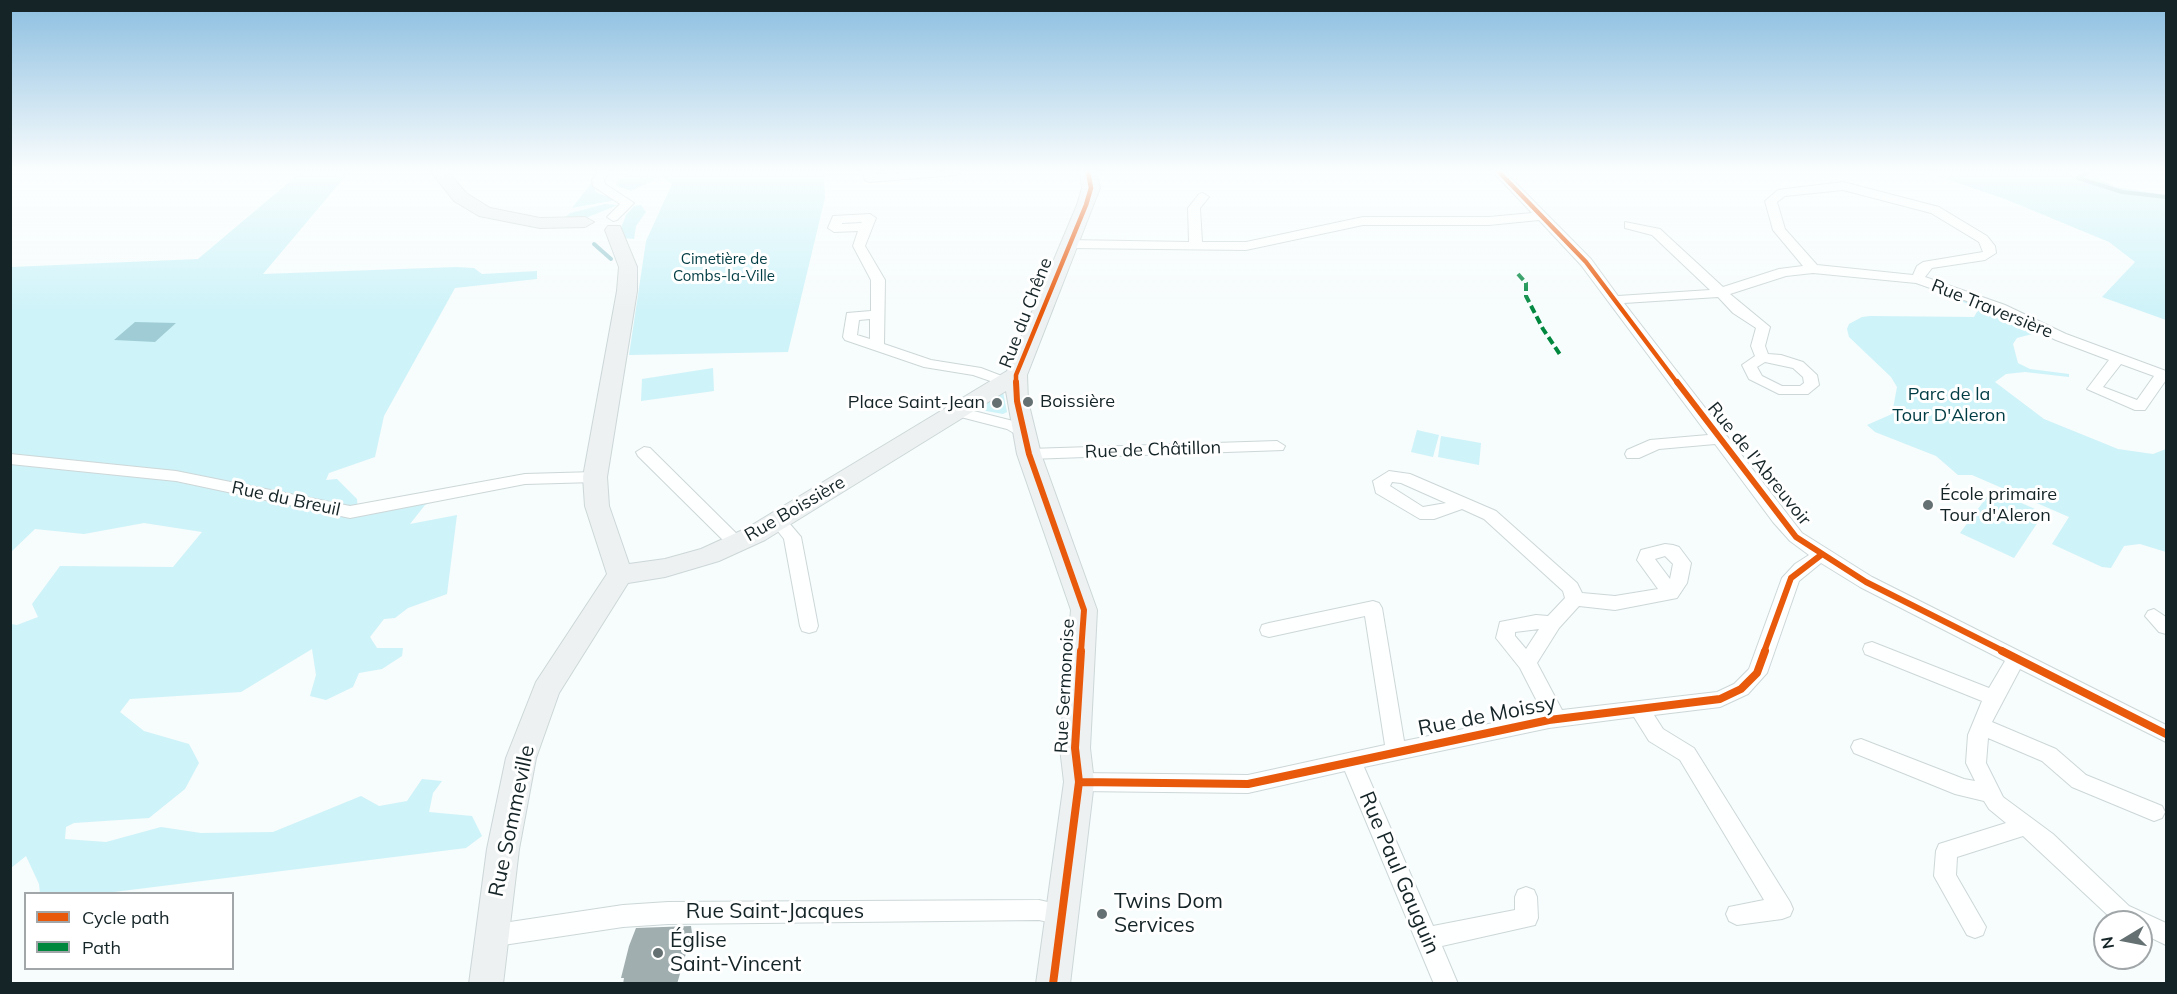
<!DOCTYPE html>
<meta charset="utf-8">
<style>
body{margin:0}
#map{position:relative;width:2177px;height:994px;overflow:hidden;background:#f7fcfc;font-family:Mulish,sans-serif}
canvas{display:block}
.frame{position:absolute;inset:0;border:12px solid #152427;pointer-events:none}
.legend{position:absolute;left:24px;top:892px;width:210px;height:78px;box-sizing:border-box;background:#fff;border:2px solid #a1a7a9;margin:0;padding:8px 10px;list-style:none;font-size:18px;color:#152427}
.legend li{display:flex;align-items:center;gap:12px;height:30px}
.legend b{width:30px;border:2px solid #a1a7a9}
.north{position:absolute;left:2093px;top:910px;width:60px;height:60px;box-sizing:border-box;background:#fff;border:2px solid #a1a7a9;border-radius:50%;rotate:260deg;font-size:16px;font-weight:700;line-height:24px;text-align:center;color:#152427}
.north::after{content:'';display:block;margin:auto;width:21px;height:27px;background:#647072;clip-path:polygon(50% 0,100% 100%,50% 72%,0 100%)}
</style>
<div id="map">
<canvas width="2177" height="994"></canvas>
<div class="frame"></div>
<ul class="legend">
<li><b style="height:8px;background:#e8590c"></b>Cycle path</li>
<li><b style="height:8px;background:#00873e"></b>Path</li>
</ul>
<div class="north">N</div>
</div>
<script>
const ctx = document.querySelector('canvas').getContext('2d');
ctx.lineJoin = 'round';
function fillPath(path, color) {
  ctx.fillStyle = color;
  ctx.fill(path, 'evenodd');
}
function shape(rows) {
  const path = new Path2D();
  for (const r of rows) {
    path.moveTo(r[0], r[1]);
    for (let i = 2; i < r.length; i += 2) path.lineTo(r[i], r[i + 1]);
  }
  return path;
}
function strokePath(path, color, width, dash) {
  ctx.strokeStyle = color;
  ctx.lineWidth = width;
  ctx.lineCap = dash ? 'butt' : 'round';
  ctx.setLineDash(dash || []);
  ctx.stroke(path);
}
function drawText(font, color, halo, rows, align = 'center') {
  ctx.font = font + ' Mulish,sans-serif';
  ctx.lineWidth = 6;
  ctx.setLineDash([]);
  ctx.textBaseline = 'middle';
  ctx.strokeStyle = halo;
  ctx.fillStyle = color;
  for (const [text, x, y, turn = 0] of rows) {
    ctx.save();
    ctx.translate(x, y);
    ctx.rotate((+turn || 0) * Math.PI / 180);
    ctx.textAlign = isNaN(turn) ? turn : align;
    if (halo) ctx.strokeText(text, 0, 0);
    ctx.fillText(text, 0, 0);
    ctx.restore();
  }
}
fillPath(shape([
 [301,172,349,172,263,274,456,267,474,268,482,274,537,271,537,279,455,288,384,416,375,457,329,473,326,480,337,479,357,499,358,512,382,500,445,488,443,498,425,505,410,524,457,515,447,594,408,608,395,618,384,619,370,637,377,648,403,648,402,656,382,669,359,673,353,687,326,700,310,696,316,675,312,649,241,692,130,699,120,712,144,731,189,744,199,763,185,789,149,818,74,823,66,827,65,839,106,842,161,827,201,833,273,832,361,796,379,806,407,801,422,779,442,781,433,793,429,812,472,816,482,836,466,848,106,893,40,893,39,884,26,856,11,868,11,624,17,625,38,617,32,604,60,566,173,567,202,532,144,523,84,534,35,529,11,552,11,267,198,259],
 [627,172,824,172,825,198,788,352,629,355,646,241,672,184,661,177,631,191,616,186,618,179,623,178],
 [1925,172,2065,172,2078,176,2086,172,2094,172,2100,180,2117,187,2166,195,2120,191,2166,198,2166,320,2102,297,2135,262,2109,242,2005,199],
 [592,182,596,192,616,200,572,208],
 [605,204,618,205,581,220,564,218,570,213],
 [641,205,646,212,636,226,634,239,621,238,619,233,626,215,634,206],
 [1957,296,2040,332,2017,338,2013,344,2018,363,2030,369,2069,374,2069,377,2025,372,2006,374,1995,382,2044,419,2118,449,2153,454,2166,449,2166,552,2140,544,2124,546,2111,568,2102,567,2052,544,2069,517,1972,475,1958,475,1936,456,1875,432,1867,425,1892,414,1897,387,1891,377,1849,337,1847,329,1849,324,1862,317,1870,316,1974,317,1977,312,1973,306,1958,300],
 [713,368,714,391,641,401,642,379],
 [1003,392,1007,412,1003,414,975,409],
 [1417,430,1439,435,1433,457,1411,452],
 [1441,436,1481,443,1479,465,1438,457],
 [1992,490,2044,513,2014,558,1960,533]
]), '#cef3f9');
fillPath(shape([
 [135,322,176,323,155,342,114,340]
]), '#a0cdd5');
strokePath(shape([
 [2078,178,2122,192,2166,197],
 [2079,178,2088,172],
 [594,244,611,259]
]), '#a0cdd5', 4);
fillPath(shape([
 [691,926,692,933,677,984,623,984,624,978,621,978,629,946,636,928]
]), '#a0aeb0');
const street = shape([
 [598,172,610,172,604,180,605,184,634,203,617,220,613,221,607,217,620,204,593,186,592,180,598,172],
 [862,172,874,172,874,174,961,172,955,175,869,182,865,180,862,172],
 [1493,172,1505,172,1591,259,1618,296,1710,290,1652,235,1625,228,1625,222,1660,229,1723,287,1779,269,1803,266,1773,230,1765,201,1778,190,1843,182,1939,207,1987,236,1995,246,1996,253,1985,260,1932,268,1925,277,2005,305,2066,334,2166,371,2166,380,2145,410,2135,410,2087,389,2109,360,2056,340,1995,311,1916,283,1813,273,1786,276,1730,294,1770,327,1765,346,1768,354,1781,355,1803,362,1817,375,1819,385,1808,394,1779,394,1749,379,1742,365,1755,356,1751,346,1756,328,1733,313,1718,297,1624,303,1802,533,1872,577,2166,725,2166,742,2020,669,1992,722,2056,749,2086,775,2162,806,2165,812,2162,818,2154,821,2072,787,2042,761,1988,738,1986,763,2003,797,2053,834,2129,906,2166,923,2166,945,2141,933,2141,922,2113,920,2023,836,1957,857,1956,875,1986,927,1983,935,1975,938,1967,935,1934,876,1936,851,1939,844,2006,823,1989,809,1984,801,1955,794,1854,753,1851,747,1854,741,1861,739,1964,779,1975,781,1966,763,1968,735,1982,701,1865,654,1863,649,1865,644,1872,642,1989,688,2005,661,1860,587,1821,563,1799,581,1767,673,1748,694,1720,707,1654,715,1663,729,1694,748,1790,902,1793,909,1790,916,1782,919,1737,925,1729,921,1726,914,1729,907,1764,900,1680,760,1649,741,1634,717,1549,728,1364,767,1433,926,1515,910,1515,897,1518,890,1526,887,1534,890,1537,897,1538,918,1535,925,1442,946,1458,984,1434,984,1345,771,1248,793,1079,791,1072,788,1069,782,1072,776,1079,773,1248,775,1385,745,1365,616,1269,637,1262,635,1260,630,1262,625,1269,623,1373,601,1379,603,1382,608,1404,741,1543,713,1520,668,1496,638,1500,622,1536,615,1548,616,1565,598,1563,591,1484,519,1462,509,1434,519,1420,519,1376,493,1373,481,1389,471,1410,474,1496,511,1577,583,1582,593,1615,596,1658,589,1637,560,1641,550,1665,544,1673,545,1679,547,1691,563,1687,583,1677,598,1615,610,1579,606,1559,628,1537,663,1562,710,1717,692,1734,684,1749,669,1782,578,1795,564,1809,555,1790,541,1773,522,1715,444,1659,449,1639,458,1627,458,1625,454,1627,450,1650,440,1708,435,1581,265,1539,220,1489,225,1363,225,1246,250,1068,248,1062,244,1068,240,1189,242,1188,208,1199,194,1203,193,1209,197,1200,208,1202,242,1246,242,1363,217,1489,217,1532,213,1493,172],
 [1843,190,1931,213,1979,242,1983,252,1923,262,1917,266,1913,275,1817,265,1785,229,1777,202,1785,196,1843,190],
 [1765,362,1793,368,1803,377,1804,383,1800,386,1782,386,1762,376,1757,367,1765,362],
 [2121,364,2154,376,2137,400,2103,387,2121,364],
 [1392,482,1401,483,1446,503,1423,507,1390,486,1392,482],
 [1665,556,1673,564,1670,579,1655,559,1665,556],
 [1539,629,1526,649,1515,636,1515,632,1539,629],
 [870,214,876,218,865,246,885,280,884,344,931,360,981,368,1007,378,1009,381,1007,384,1002,385,973,375,924,367,845,340,843,337,847,313,871,311,871,280,853,246,858,231,834,232,828,228,833,216,870,214],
 [862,222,861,223,842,224,842,223,862,222],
 [870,319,870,339,857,335,859,320,870,319],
 [958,407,1017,422,1032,434,1024,439,1007,429,953,415,950,412,958,407],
 [1277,441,1285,446,1283,450,1029,459,1021,454,1029,449,1277,441],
 [644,447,650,448,742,539,745,543,742,547,730,547,638,456,636,452,644,447],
 [10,454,176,471,350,506,525,474,595,472,603,477,595,482,525,484,350,518,176,481,10,464,10,454],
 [778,515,784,517,801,537,818,626,816,631,809,633,802,631,800,626,784,539,770,521,778,515],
 [2154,609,2166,617,2166,634,2159,632,2145,616,2148,611,2154,609],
 [1039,900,1069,907,1072,914,1069,921,1061,925,1039,920,668,924,623,927,490,947,482,944,478,936,482,928,490,925,623,905,668,902,1039,900]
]);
const secondary = shape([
 [431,172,448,172,466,193,490,208,540,218,585,217,594,222,585,227,540,228,479,216,454,201,431,172],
 [1080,172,1096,172,1100,188,1027,375,1028,401,1041,454,1097,610,1090,748,1094,782,1070,984,1036,984,1064,782,1060,748,1071,610,1017,454,1006,391,765,540,719,561,665,577,628,583,559,693,536,758,519,849,503,984,469,984,487,849,506,758,536,682,607,574,585,506,583,477,617,291,619,267,605,230,608,226,620,226,637,267,637,291,607,477,609,506,629,564,665,559,701,549,747,528,1007,371,1077,205,1082,188,1080,172]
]);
strokePath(street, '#cdd7d8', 2);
strokePath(secondary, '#cdd7d8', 2);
fillPath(street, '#feffff');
fillPath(secondary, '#edf1f2');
strokePath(shape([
 [1518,274,1526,283,1526,296,1543,329,1561,356]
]), '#00873e', 4, [8, 4]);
strokePath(shape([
 [1499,172,1586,262,1678,384],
 [1016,384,1016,375,1086,205,1091,188,1088,172]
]), '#e8590c', 4.5);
strokePath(shape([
 [1016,382,1017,401,1029,454,1084,610,1081,652],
 [1677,382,1796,537,1866,582,2005,652],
 [1764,652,1791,578,1821,555]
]), '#e8590c', 6);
strokePath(shape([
 [2002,651,2166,734],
 [1079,782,1248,784,1549,720,1720,699,1741,689,1757,673,1765,651],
 [1053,984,1079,782,1075,748,1081,651]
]), '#e8590c', 8);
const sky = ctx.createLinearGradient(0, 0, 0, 311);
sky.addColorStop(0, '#8bbee0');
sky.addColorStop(0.55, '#fbfefe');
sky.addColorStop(1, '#fbfefe00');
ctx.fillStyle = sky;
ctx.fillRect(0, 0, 2177, 311);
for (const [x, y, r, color] of [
 [1028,402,6,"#647072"],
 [997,403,6,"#647072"],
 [1928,505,6,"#647072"],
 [1102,914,6,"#647072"],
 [658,953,6,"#647072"]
]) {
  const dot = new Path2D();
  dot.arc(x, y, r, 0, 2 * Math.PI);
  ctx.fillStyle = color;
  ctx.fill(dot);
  strokePath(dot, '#fff', 2);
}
drawText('15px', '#003c43', '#fff', [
 ["Cimetière de",724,259],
 ["Combs-la-Ville",724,276]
]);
drawText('18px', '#152427', '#fff', [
 ["Rue Traversière",1992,309,22],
 ["Rue du Chêne",1026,313,-69],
 ["Rue de Châtillon",1153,450,-2],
 ["Rue de l'Abreuvoir",1759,464,51],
 ["Rue du Breuil",286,499,12],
 ["Rue Boissière",795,509,-30],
 ["Rue Sermonoise",1065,686,-87]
]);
drawText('18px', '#003c43', '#fff', [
 ["Parc de la",1949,395],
 ["Tour D'Aleron",1949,416]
]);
drawText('18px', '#152427', '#fff', [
 ["Boissière",1040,402],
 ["Place Saint-Jean",985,403,"right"],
 ["École primaire",1940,495],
 ["Tour d'Aleron",1940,516]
], 'left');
drawText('21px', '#152427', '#fff', [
 ["Rue de Moissy",1487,716,-11],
 ["Rue Sommeville",512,821,-78],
 ["Rue Paul Gauguin",1399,873,67],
 ["Rue Saint-Jacques",775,912]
]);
drawText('21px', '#152427', '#fff', [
 ["Twins Dom",1114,902],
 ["Services",1114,926],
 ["Église",670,941],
 ["Saint-Vincent",670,965]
], 'left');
</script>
